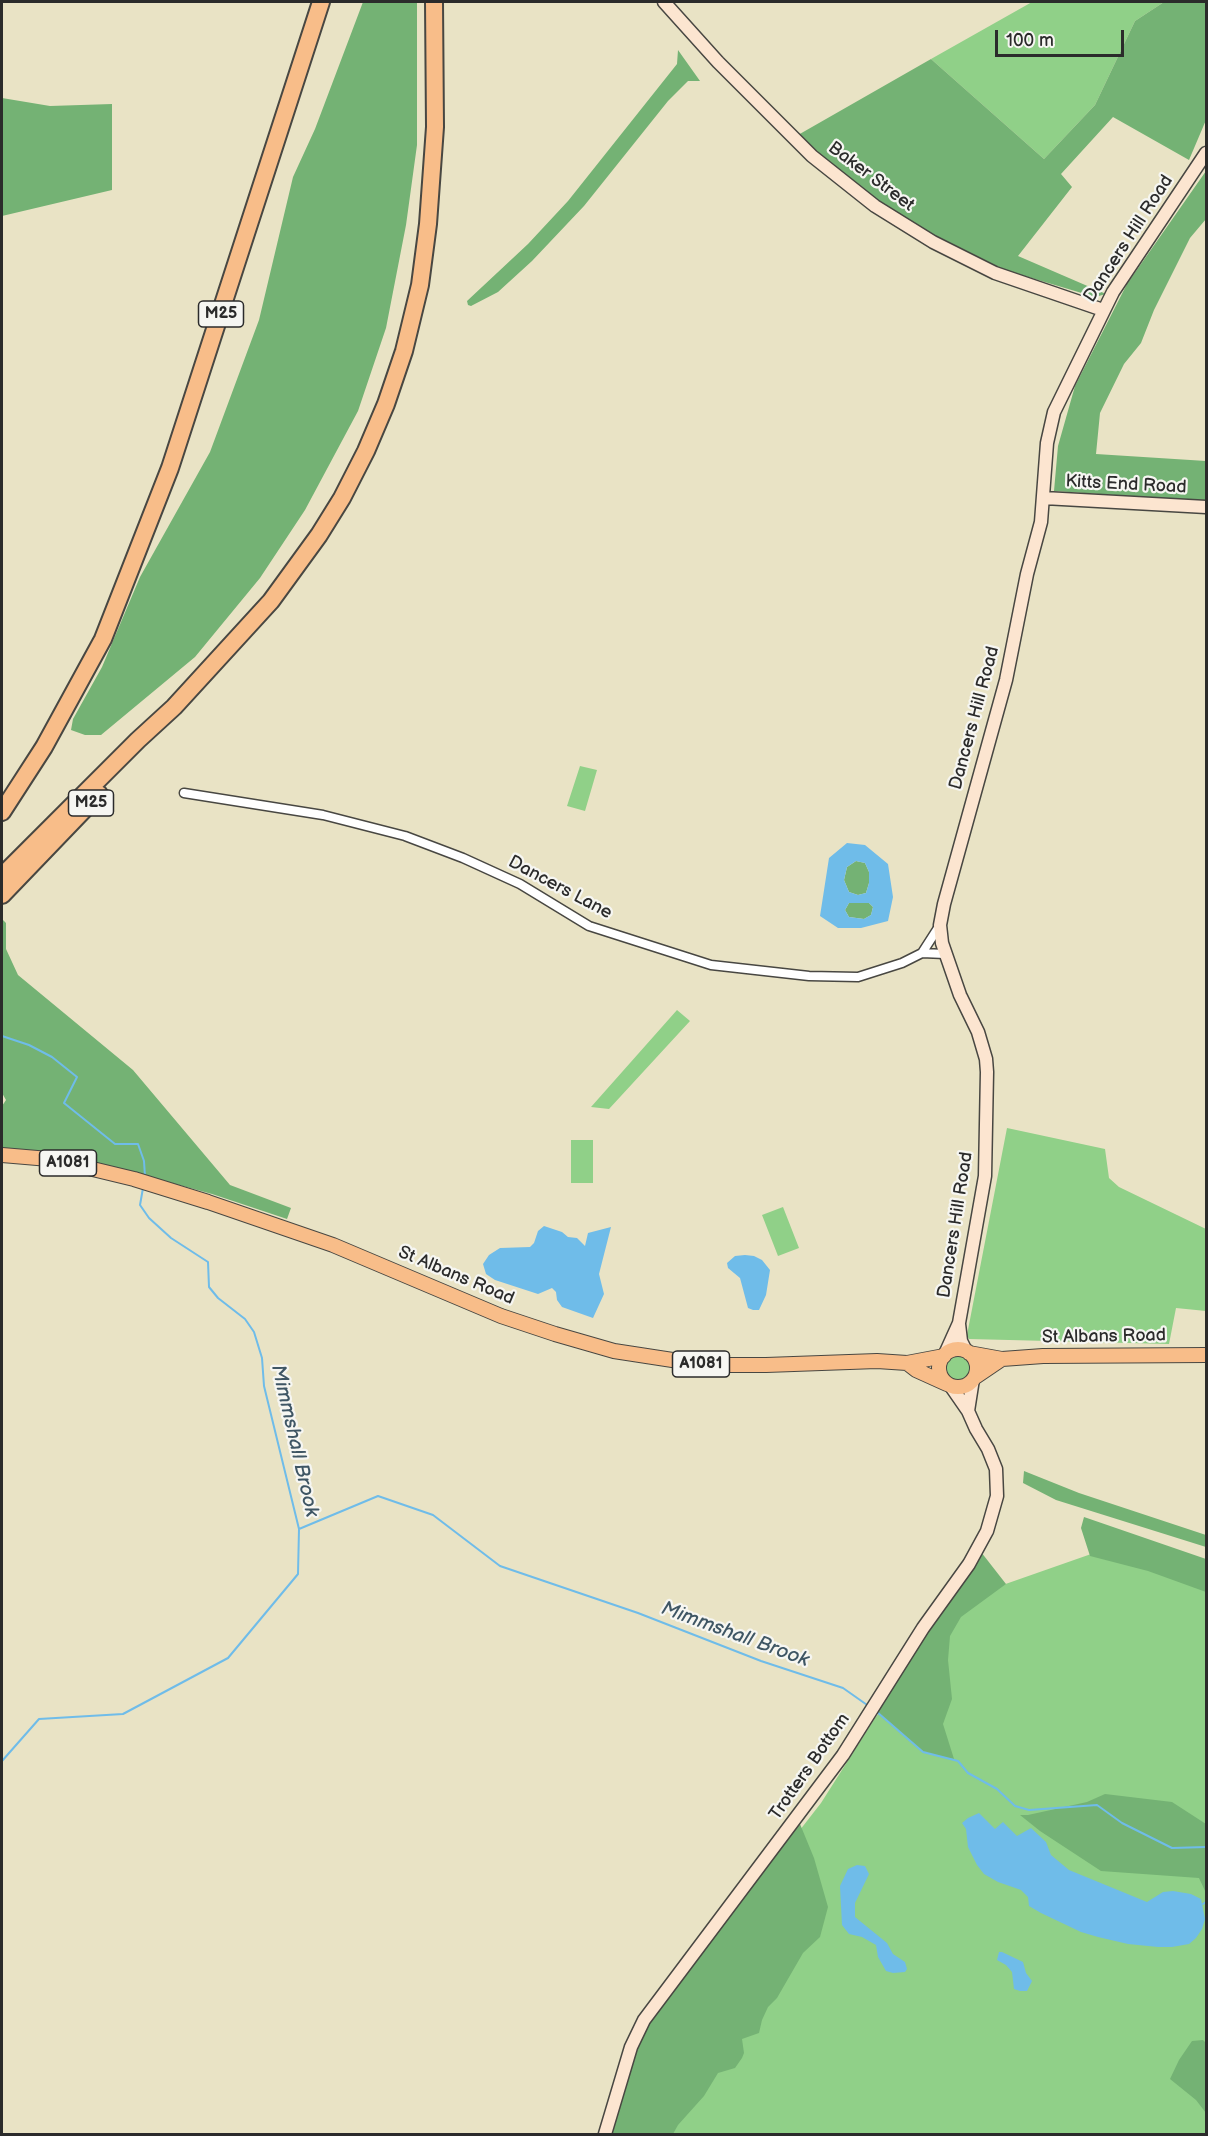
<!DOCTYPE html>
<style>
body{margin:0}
#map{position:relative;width:1208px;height:2136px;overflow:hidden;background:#e9e3c5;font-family:"Balsamiq Sans",sans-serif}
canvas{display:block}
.frame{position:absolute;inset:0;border:3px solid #2b2b2b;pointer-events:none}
.scale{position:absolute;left:995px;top:30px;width:129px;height:27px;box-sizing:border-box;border:3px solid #2b2b2b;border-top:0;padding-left:8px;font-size:18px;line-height:21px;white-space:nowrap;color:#2b2b2b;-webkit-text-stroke:4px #f6f6f2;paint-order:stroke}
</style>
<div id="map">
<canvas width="1208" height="2136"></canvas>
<div class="frame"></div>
<div class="scale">100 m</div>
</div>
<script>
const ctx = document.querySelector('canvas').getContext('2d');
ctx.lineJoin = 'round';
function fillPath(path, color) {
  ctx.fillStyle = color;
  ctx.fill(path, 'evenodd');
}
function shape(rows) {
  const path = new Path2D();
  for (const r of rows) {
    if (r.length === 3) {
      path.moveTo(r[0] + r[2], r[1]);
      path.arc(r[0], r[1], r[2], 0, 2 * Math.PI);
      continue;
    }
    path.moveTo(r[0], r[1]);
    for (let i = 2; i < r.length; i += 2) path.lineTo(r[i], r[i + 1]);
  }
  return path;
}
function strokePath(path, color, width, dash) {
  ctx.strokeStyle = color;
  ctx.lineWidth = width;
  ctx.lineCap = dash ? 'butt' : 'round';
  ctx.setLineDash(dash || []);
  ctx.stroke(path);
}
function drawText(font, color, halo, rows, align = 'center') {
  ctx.font = font + ' "Balsamiq Sans",sans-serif';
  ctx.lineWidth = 4.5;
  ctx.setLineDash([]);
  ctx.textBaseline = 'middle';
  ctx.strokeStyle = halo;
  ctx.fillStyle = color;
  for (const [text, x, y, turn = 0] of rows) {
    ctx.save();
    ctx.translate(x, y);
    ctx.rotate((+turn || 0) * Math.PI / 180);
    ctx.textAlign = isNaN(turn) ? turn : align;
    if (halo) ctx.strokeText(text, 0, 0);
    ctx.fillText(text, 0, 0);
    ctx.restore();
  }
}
fillPath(shape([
 [1032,2,1164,2,1135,21,1095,105,1044,159,931,59],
 [580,766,597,770,585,811,567,806],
 [677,1010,690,1021,609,1109,591,1107],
 [1007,1128,1105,1149,1109,1178,1119,1187,1206,1229,1206,1311,1176,1308,1169,1344,969,1339,967,1335],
 [571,1140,593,1140,593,1183,571,1183],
 [783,1207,799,1248,778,1256,762,1215],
 [958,1368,14],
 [1094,1553,1206,1582,1206,2134,610,2134,641,2034,821,1803,875,1718,977,1594]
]), '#90d088');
fillPath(shape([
 [363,2,417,2,417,145,406,225,386,328,358,411,305,510,260,578,195,657,101,735,85,735,71,730,73,719,102,667,140,577,210,452,259,320,293,177,315,129],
 [1164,2,1206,2,1206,120,1189,160,1113,117,1061,174,1072,187,1018,256,1106,294,1095,297,998,268,934,239,873,199,798,135,931,59,1044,159,1095,105,1135,21],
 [678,50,700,81,688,81,668,101,584,206,532,261,498,292,471,306,468,305,467,301,528,244,568,201,677,64],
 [2,98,50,106,112,104,112,190,2,216],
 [1206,171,1206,219,1190,238,1154,310,1141,343,1124,364,1100,413,1096,454,1206,461,1206,501,1054,491,1058,446,1075,386,1127,284],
 [856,861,865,863,869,872,869,883,866,893,858,895,849,892,844,880,847,867],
 [849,903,869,903,873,907,871,915,864,919,849,917,845,910],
 [2,919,6,923,6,949,18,975,133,1070,230,1185,291,1208,287,1219,212,1194,73,1156,2,1148,2,1106,6,1100,2,1093],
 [1024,1471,1079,1493,1206,1535,1206,1547,1056,1500,1023,1483],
 [1084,1517,1206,1559,1206,1592,1148,1571,1090,1556,1081,1528],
 [981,1552,1006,1584,961,1617,950,1636,948,1660,952,1699,943,1724,954,1759,942,1757,923,1752,875,1711],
 [1105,1794,1172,1802,1206,1824,1206,1893,1199,1878,1101,1871,1040,1831,1020,1815,1028,1815,1087,1802],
 [800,1824,814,1858,828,1907,820,1937,803,1953,777,1998,768,2007,762,2020,759,2033,742,2039,744,2053,742,2058,735,2068,718,2073,704,2096,678,2125,673,2134,610,2134,641,2034,664,1997],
 [1203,2040,1206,2043,1206,2113,1196,2100,1170,2079,1179,2060,1192,2041]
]), '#74b274');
fillPath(shape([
 [847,843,865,845,888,864,893,897,888,921,861,928,838,928,820,916,829,858],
 [856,861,865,863,869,872,869,883,866,893,858,895,849,892,844,880,847,867],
 [849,903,869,903,873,907,871,915,864,919,849,917,845,910],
 [544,1226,562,1232,568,1237,577,1238,585,1246,588,1233,611,1227,599,1274,604,1294,593,1318,562,1307,557,1300,556,1292,552,1288,538,1294,495,1280,486,1274,483,1264,489,1255,500,1248,530,1247,534,1243,538,1231],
 [745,1255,754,1256,762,1260,770,1270,766,1295,759,1310,753,1310,748,1308,740,1278,728,1268,727,1263,735,1256],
 [979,1813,995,1829,1003,1822,1017,1836,1031,1828,1046,1842,1051,1855,1069,1870,1147,1902,1163,1892,1173,1891,1191,1894,1201,1899,1205,1919,1202,1929,1196,1938,1189,1944,1172,1947,1158,1947,1128,1944,1098,1937,1081,1932,1041,1913,1029,1906,1028,1897,1021,1890,998,1882,984,1874,977,1865,968,1847,966,1829,962,1823,968,1818],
 [857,1865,865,1866,869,1874,855,1903,855,1917,887,1943,893,1954,905,1962,907,1969,905,1972,893,1973,886,1971,878,1957,876,1945,862,1937,849,1934,842,1925,840,1886,848,1869],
 [999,1952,1002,1952,1023,1962,1026,1973,1032,1981,1027,1991,1020,1991,1014,1989,1012,1972,1006,1965,997,1960]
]), '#6fbce9');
strokePath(shape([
 [2,1036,29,1045,52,1057,77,1077,64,1103,115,1144,138,1144,144,1161,145,1177],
 [143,1188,140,1205,149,1218,171,1238,208,1262,209,1287,218,1298,245,1319,254,1332,262,1358,264,1386,299,1529,378,1496,433,1515,500,1566,638,1613,761,1661,843,1688,870,1707],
 [877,1712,923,1752,958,1761,968,1773,997,1789,1015,1806,1029,1810,1097,1805,1122,1823,1172,1848,1206,1847],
 [2,1761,39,1719,123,1714,228,1658,298,1574,299,1529],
 [1203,1904,1206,1902]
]), '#6fbce9', 2);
const street = shape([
 [184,793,323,815,405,836,463,858,520,884,589,926,711,965,809,976,858,977,902,963,922,953,940,925],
 [922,953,945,954]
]);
const secondary = shape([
 [664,2,718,62,812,156,875,206,933,242,995,273,1103,310],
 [1044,498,1206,507],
 [959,1324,961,1341,966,1351],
 [945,1354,959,1323,985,1176,987,1072,986,1059,978,1032,960,995,942,943,940,925,944,904,1006,680,1027,574,1041,522,1047,443,1054,412,1113,292,1206,153],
 [968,1411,973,1379],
 [605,2134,631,2047,644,2020,843,1755,923,1628,969,1564,987,1531,997,1496,996,1469,988,1449,976,1429,968,1411,950,1385]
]);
const primary = shape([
 [2,1155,49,1159,76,1165,134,1179,208,1202,333,1245,501,1316,555,1334,614,1351,705,1365,766,1365,877,1361,907,1363,944,1356],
 [958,1368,19],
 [969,1353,1002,1359,1043,1356,1206,1355],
 [907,1363,916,1370,947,1384],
 [974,1378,1002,1359]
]);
const highway = shape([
 [2,812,44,747,103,639,170,468,321,2],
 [2,876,138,740,174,707,271,601,319,535,342,498,366,451,386,404,404,351,420,285,428,224,435,127,434,2],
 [2,895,99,794]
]);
strokePath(street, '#484742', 11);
strokePath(secondary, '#484742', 15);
strokePath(primary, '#484742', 16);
strokePath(highway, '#484742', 20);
strokePath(street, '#fff', 8);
strokePath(secondary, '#fce5d0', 12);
strokePath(primary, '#f8bd89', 14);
strokePath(highway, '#f8bd89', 16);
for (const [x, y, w] of [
 [221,314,45],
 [91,803,45],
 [68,1163,57],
 [701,1364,57]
]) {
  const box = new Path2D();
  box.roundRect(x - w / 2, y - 13, w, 26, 4.5);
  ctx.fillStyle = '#f6f6f2';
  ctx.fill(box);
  strokePath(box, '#2b2b2b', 1.5);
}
drawText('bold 16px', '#2b2b2b', null, [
 ["M25",221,314],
 ["M25",91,803],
 ["A1081",68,1163],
 ["A1081",701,1364]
]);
drawText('18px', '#2b2b2b', '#f6f6f2', [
 ["Baker Street",871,177,37],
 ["Dancers Hill Road",1129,239,-57],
 ["Kitts End Road",1126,485,3],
 ["Dancers Hill Road",975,718,-75],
 ["Dancers Lane",560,888,28],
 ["Dancers Hill Road",956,1225,-81],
 ["St Albans Road",456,1276,23],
 ["St Albans Road",1104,1337,-1],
 ["Trotters Bottom",810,1767,-55]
]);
drawText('italic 20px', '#3f5664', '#f6f6f2', [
 ["Mimmshall Brook",294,1441,77],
 ["Mimmshall Brook",735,1635,20]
]);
</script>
